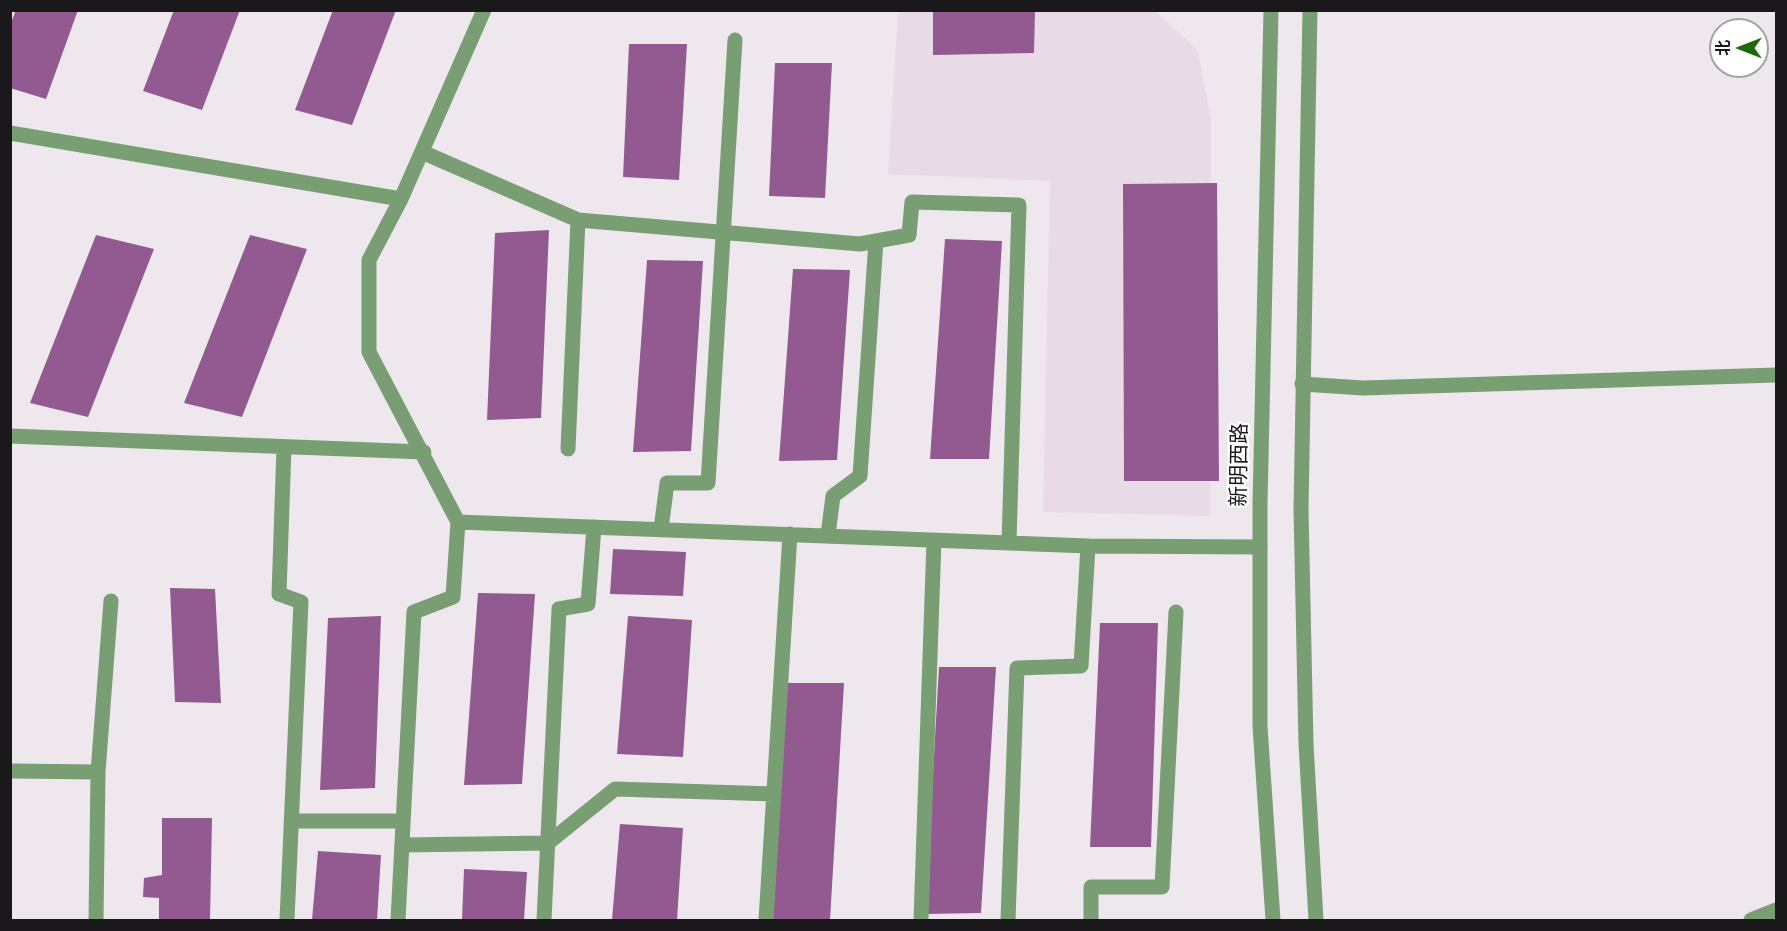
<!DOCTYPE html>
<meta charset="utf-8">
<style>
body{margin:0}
#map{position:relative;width:1787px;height:931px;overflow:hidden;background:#efe7ee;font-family:"Noto Sans","Noto Sans SC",sans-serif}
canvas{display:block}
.frame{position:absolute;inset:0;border:12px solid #1b181b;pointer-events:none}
.north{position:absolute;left:1709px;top:18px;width:60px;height:60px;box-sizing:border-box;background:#fff;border:2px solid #a4a3a4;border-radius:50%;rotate:270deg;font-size:16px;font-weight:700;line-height:24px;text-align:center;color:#1b181b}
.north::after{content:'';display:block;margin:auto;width:21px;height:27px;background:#1e6907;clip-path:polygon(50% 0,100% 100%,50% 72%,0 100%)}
</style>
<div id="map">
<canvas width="1787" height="931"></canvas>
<div class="frame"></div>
<div class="north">北</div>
</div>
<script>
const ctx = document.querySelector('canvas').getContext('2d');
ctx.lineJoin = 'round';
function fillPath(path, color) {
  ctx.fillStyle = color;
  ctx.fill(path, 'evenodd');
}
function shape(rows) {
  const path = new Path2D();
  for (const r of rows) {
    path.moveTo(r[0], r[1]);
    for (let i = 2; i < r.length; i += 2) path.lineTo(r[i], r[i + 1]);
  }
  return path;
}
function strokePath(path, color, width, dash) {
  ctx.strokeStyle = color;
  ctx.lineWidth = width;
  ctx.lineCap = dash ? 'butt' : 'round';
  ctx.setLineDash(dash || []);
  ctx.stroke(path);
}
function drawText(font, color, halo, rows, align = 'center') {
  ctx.font = font + ' "Noto Sans","Noto Sans SC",sans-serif';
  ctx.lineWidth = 4.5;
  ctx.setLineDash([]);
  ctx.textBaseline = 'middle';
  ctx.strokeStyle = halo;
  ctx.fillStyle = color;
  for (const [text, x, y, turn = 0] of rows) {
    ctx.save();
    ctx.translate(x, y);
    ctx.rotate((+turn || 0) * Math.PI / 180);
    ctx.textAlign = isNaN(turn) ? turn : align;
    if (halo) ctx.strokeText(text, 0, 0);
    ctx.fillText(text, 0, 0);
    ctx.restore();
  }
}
fillPath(shape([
 [898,11,1156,11,1198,51,1211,121,1210,516,1043,512,1050,181,888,174]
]), '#e8dae7');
fillPath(shape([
 [16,10,78,10,46,99,10,88,10,25],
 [174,10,240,10,202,110,143,91],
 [333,10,396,10,352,125,295,110],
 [933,10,1035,10,1034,53,933,55],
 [629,44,687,44,679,180,623,177],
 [775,63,832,63,825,198,769,196],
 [1217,183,1219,481,1124,481,1123,184],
 [549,230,541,418,487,420,495,233],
 [96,235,154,249,88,417,30,403],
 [250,235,307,249,242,417,184,403],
 [945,239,1002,241,989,459,930,459],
 [647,260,703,261,691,451,633,452],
 [793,269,850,270,837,460,779,461],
 [613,549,686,552,683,596,610,594],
 [170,588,215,589,221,703,175,702],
 [478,593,535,594,522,784,464,785],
 [381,616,375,788,320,790,328,618],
 [628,616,692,620,683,757,617,754],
 [1100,623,1158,623,1151,847,1090,847],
 [939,667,996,667,981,913,925,914],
 [787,683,844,683,830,920,773,920],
 [162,818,212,818,210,920,159,920,159,898,143,897,144,878,162,875],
 [620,824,683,828,677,920,612,920],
 [318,851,381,855,377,920,312,920],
 [464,869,527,872,524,920,462,920]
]), '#935a91');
strokePath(shape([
 [484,10,401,199,369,260,369,352,458,522,1088,546,1260,547],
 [10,133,401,199],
 [422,152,578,220,860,244,909,235,912,202,1019,205,1009,542],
 [1302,384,1363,388,1776,375],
 [10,436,424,452],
 [284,447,279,594,301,602,287,920],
 [568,449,578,220],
 [661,529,667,483,708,483,735,40],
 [828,535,833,496,860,476,876,241],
 [10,771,98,772],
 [292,821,403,821],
 [402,845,548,843,615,789,774,794],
 [96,920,98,772,111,601],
 [398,920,414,612,453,597,458,522],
 [544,920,559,609,588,604,594,527],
 [766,920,790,534],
 [921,920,934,540],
 [1008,920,1017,668,1081,666,1088,546],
 [1091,920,1091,887,1162,887,1176,612],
 [1751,920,1776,910]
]), '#7a9e73', 15);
strokePath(shape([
 [1271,10,1260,504,1260,726,1273,920],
 [1310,10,1301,509,1306,744,1316,920]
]), '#7a9e73', 15);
drawText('21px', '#1b181b', '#fff', [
 ["新明西路",1240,465,-89]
]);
</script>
